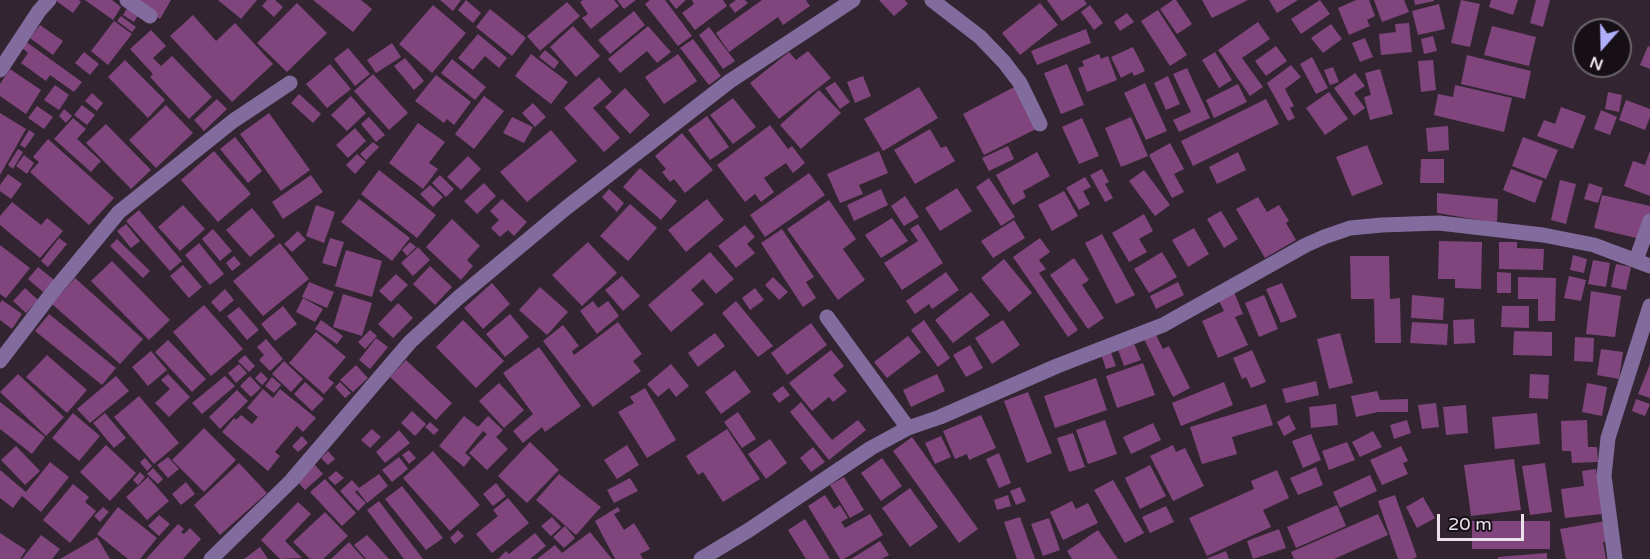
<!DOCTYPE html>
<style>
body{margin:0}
#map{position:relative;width:1650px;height:559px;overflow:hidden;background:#322531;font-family:"Varela Round",sans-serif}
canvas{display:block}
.north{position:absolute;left:1572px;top:18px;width:60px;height:60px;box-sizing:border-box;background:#161016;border:2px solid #6b646b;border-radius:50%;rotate:200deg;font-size:16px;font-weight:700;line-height:24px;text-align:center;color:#ebe1ea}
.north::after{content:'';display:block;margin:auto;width:21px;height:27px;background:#b0aefa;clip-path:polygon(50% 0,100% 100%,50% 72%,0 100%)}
.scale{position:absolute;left:1437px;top:514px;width:87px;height:27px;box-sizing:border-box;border:3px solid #ebe1ea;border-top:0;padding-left:8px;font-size:18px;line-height:21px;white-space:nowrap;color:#ebe1ea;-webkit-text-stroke:4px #161016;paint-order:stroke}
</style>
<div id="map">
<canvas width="1650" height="559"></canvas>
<div class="north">N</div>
<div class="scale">20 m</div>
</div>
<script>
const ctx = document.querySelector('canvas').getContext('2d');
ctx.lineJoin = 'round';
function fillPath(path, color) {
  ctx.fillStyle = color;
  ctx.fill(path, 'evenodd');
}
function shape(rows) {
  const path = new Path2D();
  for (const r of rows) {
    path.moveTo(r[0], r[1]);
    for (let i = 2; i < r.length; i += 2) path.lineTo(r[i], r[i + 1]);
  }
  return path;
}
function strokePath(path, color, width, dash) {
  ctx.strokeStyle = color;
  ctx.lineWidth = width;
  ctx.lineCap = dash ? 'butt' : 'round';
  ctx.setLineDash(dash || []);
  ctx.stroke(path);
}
fillPath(shape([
 [55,0,79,0,81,2,73,13],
 [85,0,112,0,121,7,113,20],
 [130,0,171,0,160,19],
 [218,0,257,0,241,19],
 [267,0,275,0,283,7,274,17,262,6],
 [313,0,361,0,372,9,353,32],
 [440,0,461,0,453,11],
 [466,0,481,13,473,23,458,10],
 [583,0,614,0,619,6,591,29,582,18,588,14,580,2],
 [617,0,636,0,624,9],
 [650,0,665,0,692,36,678,46,645,4],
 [669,0,686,0,676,9],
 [692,0,723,0,727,6,695,30,682,13,694,4],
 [736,0,745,0,748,3,735,13,729,5],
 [762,0,806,0,810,6,783,25,778,17,729,52,716,33],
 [879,0,905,0,908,4,894,16],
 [1047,0,1084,0,1087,4,1062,21],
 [1173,0,1176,0,1192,24,1177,34,1160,9],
 [1202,0,1248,0,1212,18],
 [1269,0,1298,0,1277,13],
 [1320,0,1330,14,1301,34,1291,19],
 [1356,0,1369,0,1375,16,1367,20,1370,26,1349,35,1338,8],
 [1374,0,1404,0,1409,12,1382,22],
 [1414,0,1434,0,1434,1,1415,5],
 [1461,0,1480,4,1470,47,1451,43],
 [1491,0,1518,0,1513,15,1489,7],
 [1536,0,1550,0,1543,27,1530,23],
 [567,2,580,16,540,51,527,36],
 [297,3,327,33,287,72,257,43],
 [1040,3,1058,25,1020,55,1002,33],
 [1439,4,1445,29,1418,35,1412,11],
 [129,5,140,12,134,22,123,15],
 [433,5,466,33,432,73,399,44],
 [1090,5,1103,23,1094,30,1081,12],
 [490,9,526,38,512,56,476,27],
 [1158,10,1187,55,1170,66,1141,21],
 [634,11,645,25,610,54,598,40],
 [1127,13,1134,22,1120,31,1114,22],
 [193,15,216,41,235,23,273,64,232,102,170,36],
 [121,16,136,27,132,32,117,21],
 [114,21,132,34,108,65,91,51],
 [1258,22,1270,39,1242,58,1263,87,1250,96,1218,50],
 [1409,23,1412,52,1381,55,1379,34,1396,32,1395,24],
 [1331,24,1342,39,1323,53,1311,38],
 [40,25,63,41,53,55,30,38],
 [573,26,600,56,576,77,550,47],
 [648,26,671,52,657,63,647,51,620,73,608,59],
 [1492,26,1536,37,1529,66,1484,55],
 [709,27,735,61,723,69,699,35],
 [1086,29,1091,43,1037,65,1031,51],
 [151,30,166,46,153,58,161,66,172,56,212,97,189,119,150,77,153,74,130,49],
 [478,34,507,58,499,68,485,56,473,70,458,58],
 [1433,36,1437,51,1424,54,1421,39],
 [1365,38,1373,57,1360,62,1352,43],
 [693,39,721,76,709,85,680,48],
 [25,41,82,82,74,92,50,75,46,81,21,63,28,53,21,47],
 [392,43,401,57,376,73,367,60],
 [1276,46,1287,61,1266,76,1255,61],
 [1648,46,1650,47,1650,69,1640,65],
 [1133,47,1145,71,1134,76,1132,72,1121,78,1111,57],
 [348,48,370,74,355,86,334,59],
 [545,50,559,62,554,69,539,57],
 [808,51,831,78,779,119,750,83,789,52,796,60],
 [84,52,99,64,90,75,75,63],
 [1215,52,1232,80,1219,88,1202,60],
 [531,54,568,82,551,104,515,76],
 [678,54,697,81,664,104,645,77],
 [1099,54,1101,59,1108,56,1117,80,1087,92,1078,68,1084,66,1082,61],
 [1467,55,1531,71,1525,99,1461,84],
 [1312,57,1328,88,1316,94,1300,64],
 [405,58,424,81,414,90,394,66],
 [452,59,486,87,475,100,441,73],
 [125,60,165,100,148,118,108,77],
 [1433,60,1436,90,1421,92,1418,61],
 [330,64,351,89,327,108,306,84],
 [1067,64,1084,105,1061,114,1044,73],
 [1291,65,1301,77,1285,89,1294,106,1290,108,1295,118,1288,121,1267,83],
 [1333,67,1339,82,1330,85,1324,70],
 [1187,68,1210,118,1179,132,1173,120,1191,112,1173,74],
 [10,69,41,90,26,114,0,96,0,84],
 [1380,69,1393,114,1370,120,1364,97,1371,95,1365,73],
 [1355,73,1365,86,1354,93,1365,108,1354,116,1334,88],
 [373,74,408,113,389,130,354,91],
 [436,75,471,102,454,125,447,119,444,123,415,101],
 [863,76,871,96,855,103,847,82],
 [1168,76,1180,104,1166,110,1154,83],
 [599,77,612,92,593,108,620,138,604,152,564,108],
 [835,82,850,102,840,109,825,88],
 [1145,83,1167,131,1146,140,1124,93],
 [1238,84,1247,102,1214,118,1206,100],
 [55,85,69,95,59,110,44,100],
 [1455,85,1512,98,1504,132,1434,115,1438,94,1453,97],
 [1016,86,1038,128,984,155,963,114],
 [919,87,938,118,883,151,864,119],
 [625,88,650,115,630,134,605,107],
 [819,90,841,113,801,149,780,125],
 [1329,92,1348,119,1325,135,1306,108],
 [1608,92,1622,95,1619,112,1605,109],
 [92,93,103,103,97,111,85,101],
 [299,94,321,114,313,123,291,103],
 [351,96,366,113,347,131,331,115],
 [484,96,504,111,474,149,455,134],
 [733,98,756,127,733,144,710,115],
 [217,99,227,109,204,131,194,120],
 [1266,99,1279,124,1193,166,1181,141],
 [1626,100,1650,109,1650,117,1645,130,1619,120],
 [533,103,546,117,535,127,522,113],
 [82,105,95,115,87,125,74,115],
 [166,105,193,133,156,168,129,140],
 [37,106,53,117,44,129,28,118],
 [1561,107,1586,116,1573,149,1537,136,1544,120,1555,124],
 [64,109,72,116,66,123,59,116],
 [1601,110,1617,117,1610,135,1594,129],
 [0,113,26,129,0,175],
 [269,113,310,170,281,191,240,134],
 [707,116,729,147,710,160,688,130],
 [369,117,385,135,376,142,361,124],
 [512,117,533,127,524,143,503,133],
 [1131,117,1148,156,1121,167,1105,128],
 [73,118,86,129,77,139,101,161,91,172,54,139],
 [1082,118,1099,156,1079,164,1062,127],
 [418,123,445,142,429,163,438,169,423,189,389,163],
 [106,124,151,170,131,189,86,143],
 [770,125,788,149,792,146,805,163,793,173,786,163,764,178,774,192,761,202,755,194,745,202,717,165],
 [1448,126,1449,150,1428,152,1426,128],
 [355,128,366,141,348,158,336,145],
 [930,129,941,148,946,146,955,161,915,184,894,150],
 [29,130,35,134,25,148,20,145],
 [551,130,577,161,527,202,500,172],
 [682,133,713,170,685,193,674,179,670,182,662,172,666,169,655,156],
 [235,137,262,171,248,183,220,149],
 [1523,137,1558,150,1546,179,1512,166],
 [48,139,114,198,89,225,30,172,39,162,33,157],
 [373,142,379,147,366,160,360,154],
 [1170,143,1184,169,1174,174,1184,192,1172,198,1149,155],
 [1367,145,1383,184,1352,196,1336,157],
 [1008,146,1014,159,989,171,982,158],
 [18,149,23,152,13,169,8,165],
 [214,151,251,194,218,222,181,180],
 [879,151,888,173,859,185,863,194,840,203,827,174],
 [1650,151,1650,196,1624,186,1633,161,1645,165],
 [1037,152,1050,176,1023,191,1026,197,1013,205,996,175],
 [1238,152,1246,170,1217,184,1209,167],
 [357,154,366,162,355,174,346,165],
 [24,155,34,163,27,174,16,166],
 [468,156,481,169,461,190,447,177],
 [1421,159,1444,159,1444,183,1420,183],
 [640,168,677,201,661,220,623,187],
 [1102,169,1109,182,1105,184,1113,198,1105,202,1090,175],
 [1511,169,1543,181,1535,203,1503,190],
 [379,170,436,215,417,238,361,194],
 [1144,170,1170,205,1155,216,1129,181],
 [809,173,825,195,765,237,750,215],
 [8,174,22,184,11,199,0,191,0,185],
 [311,175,323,192,283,219,272,202],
 [440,175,454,189,446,197,432,183],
 [1085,177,1091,187,1083,191,1090,204,1079,210,1066,188],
 [989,178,1015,217,1001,226,976,187],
 [1560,180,1576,184,1566,224,1551,220],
 [484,183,496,196,477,214,464,201],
 [1589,183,1603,188,1598,203,1584,199],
 [430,185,443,197,433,207,420,194],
 [957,188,972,211,940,231,925,208],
 [609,189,624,203,617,212,602,197],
 [881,189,888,205,854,221,847,205],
 [1064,191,1078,216,1052,231,1038,205],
 [1437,193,1498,199,1497,223,1437,213],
 [1602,195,1650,206,1650,218,1645,240,1594,228],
 [905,196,919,217,904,226,891,206],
 [1258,197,1267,212,1279,205,1289,221,1286,223,1296,240,1265,258,1236,209],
 [359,199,410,238,392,261,341,222],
 [502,199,527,222,514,236,508,230,500,237,491,228,499,220,490,211],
 [707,199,724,220,686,252,668,230],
 [829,200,856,239,843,249,865,280,838,300,787,229],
 [12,202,41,225,47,218,63,231,40,258,0,225,0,216],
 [630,204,657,228,628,261,600,236],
 [183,205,205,229,180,251,158,227],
 [316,205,335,212,324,243,306,236],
 [252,208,275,236,250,257,226,230],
 [139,210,182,261,170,271,126,221],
 [1221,211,1238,239,1224,248,1207,219],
 [1144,214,1153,231,1139,239,1147,252,1129,262,1112,233],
 [892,218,908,241,881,258,865,235],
 [452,219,480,246,467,260,473,266,461,280,426,247],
 [1014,220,1025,238,993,258,981,241],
 [126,224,140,241,131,248,117,231],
 [918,224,943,263,902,290,884,263,918,241,910,229],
 [745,225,755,237,747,244,755,253,736,268,718,246],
 [1194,228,1209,254,1188,267,1172,240],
 [213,229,232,251,220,261,202,239],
 [782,229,814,277,806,282,816,298,803,307,761,243],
 [298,231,306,240,292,252,284,244],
 [1102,234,1135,295,1116,304,1085,243],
 [59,238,67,244,48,267,41,261],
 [330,238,344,242,336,267,322,263],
 [1040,238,1050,252,1039,260,1046,269,1039,273,1078,330,1068,337,1013,257],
 [117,239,150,271,143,278,110,246],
 [1439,241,1482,242,1481,289,1455,288,1455,279,1438,279],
 [410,242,416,247,407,256,402,250],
 [588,242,617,273,582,306,552,275],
 [1499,242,1517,242,1517,248,1544,249,1543,270,1499,269],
 [199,243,224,274,210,285,185,255],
 [280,243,309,279,263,316,233,281],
 [0,245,30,268,6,298,0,294],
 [418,247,430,260,413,276,401,263],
 [346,250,382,261,372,297,335,286],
 [710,252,734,279,716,294,703,279,691,290,704,304,671,332,648,305],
 [1162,252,1177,277,1149,293,1134,269],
 [1573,255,1587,259,1584,273,1570,270],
 [234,256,241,264,232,271,226,263],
 [1350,256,1389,256,1390,299,1400,298,1401,343,1375,343,1374,299,1351,299],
 [1074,258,1089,280,1082,285,1104,318,1088,329,1050,275],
 [1004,259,1032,293,1009,312,981,278],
 [1593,260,1610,263,1606,287,1588,284],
 [112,261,170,320,149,340,91,281],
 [1616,264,1631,267,1626,290,1611,287],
 [183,265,202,287,189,298,170,276],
 [430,266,452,287,435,305,413,284],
 [38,267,54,280,43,292,28,279],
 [946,272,959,290,932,309,929,304,915,314,906,301],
 [1497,272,1511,273,1511,293,1497,293],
 [396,274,408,285,391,302,379,291],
 [622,276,640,296,623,311,605,290],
 [1569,276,1586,280,1581,301,1564,298],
 [773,277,788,292,779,300,765,285],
 [1518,277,1556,278,1555,321,1538,321,1538,299,1518,299],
 [75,278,143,339,120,364,52,304],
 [309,282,334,292,327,308,302,297],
 [1178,282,1184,295,1156,309,1150,296],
 [492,283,510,304,483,329,464,308],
 [1282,283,1297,317,1281,323,1266,289],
 [540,287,568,312,547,335,519,310],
 [25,288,38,300,26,313,13,301],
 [755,288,764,300,750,310,742,298],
 [225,289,234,300,220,312,211,302],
 [1591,291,1621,296,1615,337,1586,334],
 [971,292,990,315,953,343,935,320],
 [1234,292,1243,314,1235,317,1248,345,1218,358,1202,321,1224,311,1218,299],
 [343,294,372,303,362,336,333,327],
 [1264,295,1278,329,1259,337,1245,303],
 [1412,295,1444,298,1443,320,1411,318],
 [303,298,323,309,315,322,296,312],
 [2,300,22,314,12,329,0,320,0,303],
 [593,301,598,308,608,301,619,316,597,334,580,311],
 [736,301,773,346,758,357,722,313],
 [398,303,413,318,393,338,378,324],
 [204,305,243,349,211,376,173,332],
 [283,306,297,324,275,341,261,324],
 [1502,306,1529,306,1529,328,1501,327],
 [239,307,259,330,247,340,227,316],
 [49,314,116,368,102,385,35,331],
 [510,314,529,337,505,357,486,334],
 [1474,319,1475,343,1454,344,1453,320],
 [321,320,343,336,337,344,315,329],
 [463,320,504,361,476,388,436,347],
 [924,320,950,358,938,367,911,330],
 [1003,320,1020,345,992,364,975,338],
 [618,322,642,354,633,361,641,371,593,407,543,341,563,325,579,346,572,351,574,355],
 [1412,322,1448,324,1447,345,1410,343],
 [811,323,827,345,787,375,771,353],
 [370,330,377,336,365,349,358,342],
 [1154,331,1163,349,1169,346,1190,388,1173,397,1143,337],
 [1514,331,1552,332,1552,356,1513,355],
 [316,332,346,357,328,378,334,383,324,394,289,363],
 [715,333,725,346,698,367,688,353],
 [1340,333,1353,383,1329,389,1317,339],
 [908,336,921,352,887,378,874,362],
 [1575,337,1594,338,1593,362,1574,361],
 [376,338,388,347,370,369,359,360],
 [266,339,283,359,270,371,259,360,264,355,257,347],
 [168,340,206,379,192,392,155,352],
 [1133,341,1141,360,1124,366,1117,347],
 [970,345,983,368,966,377,953,355],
 [539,347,581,406,545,432,542,427,523,443,513,431,533,414,503,373],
 [1601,349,1623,352,1619,379,1597,375],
 [831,350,844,366,833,375,847,391,833,402,829,397,812,411,789,383],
 [1110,350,1116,366,1106,369,1101,354],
 [1252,350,1266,382,1251,388,1246,377,1242,379,1233,358],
 [151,351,167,370,148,386,132,367],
 [47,355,87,390,67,413,26,377],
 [245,355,255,366,249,372,238,361],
 [406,360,452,403,436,420,390,377],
 [284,361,303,379,291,392,272,374],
 [1143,363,1155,395,1117,408,1106,376],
 [239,364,247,373,236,383,228,373],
 [671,364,689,386,676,397,669,388,658,397,647,384],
 [1650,364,1650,398,1638,394],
 [356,365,368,378,353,392,340,380],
 [735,370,751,392,721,414,705,392],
 [261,372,268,379,262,385,255,378],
 [18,374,64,417,46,436,0,392],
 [168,374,190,397,169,417,155,403,170,389,161,380],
 [937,374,945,391,911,407,903,390],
 [1530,374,1549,375,1548,399,1529,398],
 [116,376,129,391,90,423,77,409],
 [225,376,235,386,202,414,192,403],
 [250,376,261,388,251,397,240,386],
 [272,377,281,385,274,393,265,386],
 [1096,378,1107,410,1055,428,1044,396],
 [1316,381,1319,395,1286,403,1282,389],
 [305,382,324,399,312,411,294,394],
 [340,382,351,393,345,398,335,387],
 [1224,382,1233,405,1181,426,1172,403],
 [499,383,524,410,504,428,479,401],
 [1587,383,1607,387,1602,416,1582,412],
 [783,386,790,395,779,403,772,394],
 [645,388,676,440,647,458,618,412,634,403,630,397],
 [263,389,273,398,280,389,316,418,303,432,297,426,275,452,280,456,268,471,222,432,234,418,236,420,241,415,252,424,258,417,247,408],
 [237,390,248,401,220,429,209,417],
 [1377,391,1380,400,1408,399,1408,412,1378,412,1356,417,1351,396],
 [1028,392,1052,453,1027,463,1004,401],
 [139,396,179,443,154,464,114,417],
 [1636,399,1650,404,1645,416,1632,411],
 [0,402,45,437,32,454,0,429],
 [801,402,832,440,858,420,866,430,829,460,790,412],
 [1436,403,1439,427,1422,429,1418,405],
 [1266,404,1273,425,1232,437,1237,454,1202,464,1190,427],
 [1336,404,1338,425,1311,428,1309,407],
 [1466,405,1468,433,1446,435,1443,407],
 [412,411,426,424,415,436,401,423],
 [738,412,756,439,742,448,724,422],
 [73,413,100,436,79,461,52,438],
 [105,413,126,438,114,448,93,423],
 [1537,413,1540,444,1495,449,1492,417],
 [981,415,996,448,969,460,967,454,955,459,943,431],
 [1289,415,1296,429,1284,436,1277,422],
 [464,416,478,427,488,416,503,430,496,437,508,449,487,470,469,453,487,434,483,431,465,453,471,458,464,467,439,446],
 [1105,420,1117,454,1088,464,1076,430],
 [1407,420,1411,433,1394,439,1390,425],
 [1587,420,1588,447,1597,447,1598,462,1572,463,1571,451,1562,451,1561,421],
 [430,422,439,430,434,435,425,427],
 [1153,423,1161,440,1131,454,1123,437],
 [204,428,236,460,204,492,172,460],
 [372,429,381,437,370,448,361,440],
 [727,429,760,479,723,502,703,472,698,475,686,456],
 [399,430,410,443,385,463,376,452],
 [1373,431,1382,447,1360,457,1352,442],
 [1073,433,1085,467,1069,472,1057,438],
 [1311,434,1321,460,1303,468,1292,441],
 [302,436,308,443,298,452,292,446],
 [941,436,951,457,935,464,925,443],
 [912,437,978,529,959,543,893,451],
 [770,439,787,463,766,479,748,454],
 [530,442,559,470,527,503,498,476],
 [1347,442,1355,460,1329,470,1322,451],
 [106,445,136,473,110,501,80,472],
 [627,445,639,465,617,479,604,460],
 [1173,445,1176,452,1185,448,1204,486,1173,501,1150,456],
 [16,446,40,471,25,485,1,460],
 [1401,446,1408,461,1403,463,1408,474,1382,485,1370,460],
 [813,447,825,462,811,472,800,458],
 [409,450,416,458,409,464,402,455],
 [328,451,335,459,328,465,321,458],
 [433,451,480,505,450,531,403,478],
 [999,453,1011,483,999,488,986,459],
 [168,457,179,469,168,478,157,465],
 [399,457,408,469,392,482,382,470],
 [145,458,152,466,147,471,140,462],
 [882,458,902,486,881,501,861,473],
 [1514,459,1521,510,1471,516,1464,465],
 [50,462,69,477,41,512,22,496,13,508,0,498,0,470,26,492],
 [239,463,267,493,220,535,194,505],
 [1545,463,1552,512,1530,515,1522,466],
 [315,465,323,474,305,490,297,481],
 [1150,465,1166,496,1140,509,1125,478],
 [1316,467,1323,485,1298,495,1290,478],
 [153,468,163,479,158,484,147,474],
 [1596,469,1602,514,1565,518,1561,489,1584,486,1582,471],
 [1277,470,1289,498,1263,510,1271,527,1207,556,1189,518,1254,489,1251,481],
 [336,471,344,478,335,485,328,478],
 [140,472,145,477,138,485,133,480],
 [379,474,388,486,367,503,357,490,355,492,366,503,358,511,340,491,352,480,359,488],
 [559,474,601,507,576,535,536,500],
 [1370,475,1377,491,1340,508,1333,492],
 [148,477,169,501,147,520,126,497],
 [844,477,864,510,850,518,830,485],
 [630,478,638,491,614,503,607,490],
 [325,479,356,513,342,526,310,492],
 [1113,480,1144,533,1125,543,1094,490],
 [186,482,195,494,181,505,172,494],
 [496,483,506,496,493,506,483,494],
 [73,484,89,497,85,502,96,511,70,543,43,520],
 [402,486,443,538,426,550,385,499],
 [1020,487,1026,501,1016,505,1010,491],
 [910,488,938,527,910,547,882,508],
 [825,495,834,509,840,505,848,518,841,522,845,528,870,514,883,535,844,559,840,559,808,506],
 [1008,495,1011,506,997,510,994,500],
 [1395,495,1417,557,1412,559,1398,559,1378,501],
 [1423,497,1435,518,1417,528,1406,507],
 [508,498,529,523,492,553,476,534,498,516,493,510],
 [379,501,423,559,404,559,367,510],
 [1072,501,1076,509,1088,503,1098,523,1063,540,1050,512],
 [298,502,311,514,285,541,302,558,280,559,261,540],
 [1337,505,1346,526,1296,548,1287,527],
 [1166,506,1174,522,1150,533,1142,517],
 [103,507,109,512,100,522,94,516],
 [118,507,157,538,140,559,128,559,97,534],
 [618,507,620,511,614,514,624,530,634,523,650,549,640,554,643,559,615,559,595,521],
 [325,512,348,536,323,559,310,559,293,542],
 [1378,514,1388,535,1334,559,1294,559,1291,552],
 [159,515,170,524,159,536,148,526],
 [552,517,561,527,551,536,541,526],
 [1020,517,1035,559,1017,559,1004,522],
 [1049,518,1060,550,1043,556,1031,524],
 [805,519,830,559,806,559,788,530],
 [1472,521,1550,521,1550,549,1472,549],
 [1606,521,1610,541,1603,542,1606,559,1566,559,1560,529],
 [178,524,184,529,181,532,184,534,190,528,201,539,183,559,146,559],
 [565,526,575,538,564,548,553,537],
 [1279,529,1286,548,1253,559,1247,541],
 [458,530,464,536,455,544,450,538],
 [1098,530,1118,559,1072,559,1067,551],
 [590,532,612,559,537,559,555,545,562,553],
 [0,533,26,550,20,559,0,559],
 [535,533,546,546,530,559,498,559,506,551,509,554],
 [41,535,60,549,52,559,22,559],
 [367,535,389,559,366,559,354,545],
 [97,537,110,559,60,559,93,540],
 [880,541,889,555,882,559,851,559],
 [349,542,364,559,331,559],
 [260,547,268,559,244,559],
 [1226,551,1229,559,1206,559],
 [1547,553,1547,559,1498,559,1498,557]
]), '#80457d');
strokePath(shape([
 [127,0,150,16],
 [932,0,980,37,1004,62,1020,83,1040,124],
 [0,70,39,11,49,0],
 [1636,260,1650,221],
 [827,317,908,428],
 [0,361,52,293,119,212,233,121,290,83],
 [211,559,291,481,410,342,458,298,566,208,730,81,853,0],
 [701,559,749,530,871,448,908,428,940,417,1057,366,1163,325,1306,245,1324,237,1350,228,1382,225,1439,223,1543,235,1594,245,1650,266],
 [1615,559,1604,476,1608,438,1650,306]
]), '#816c9d', 15);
</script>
